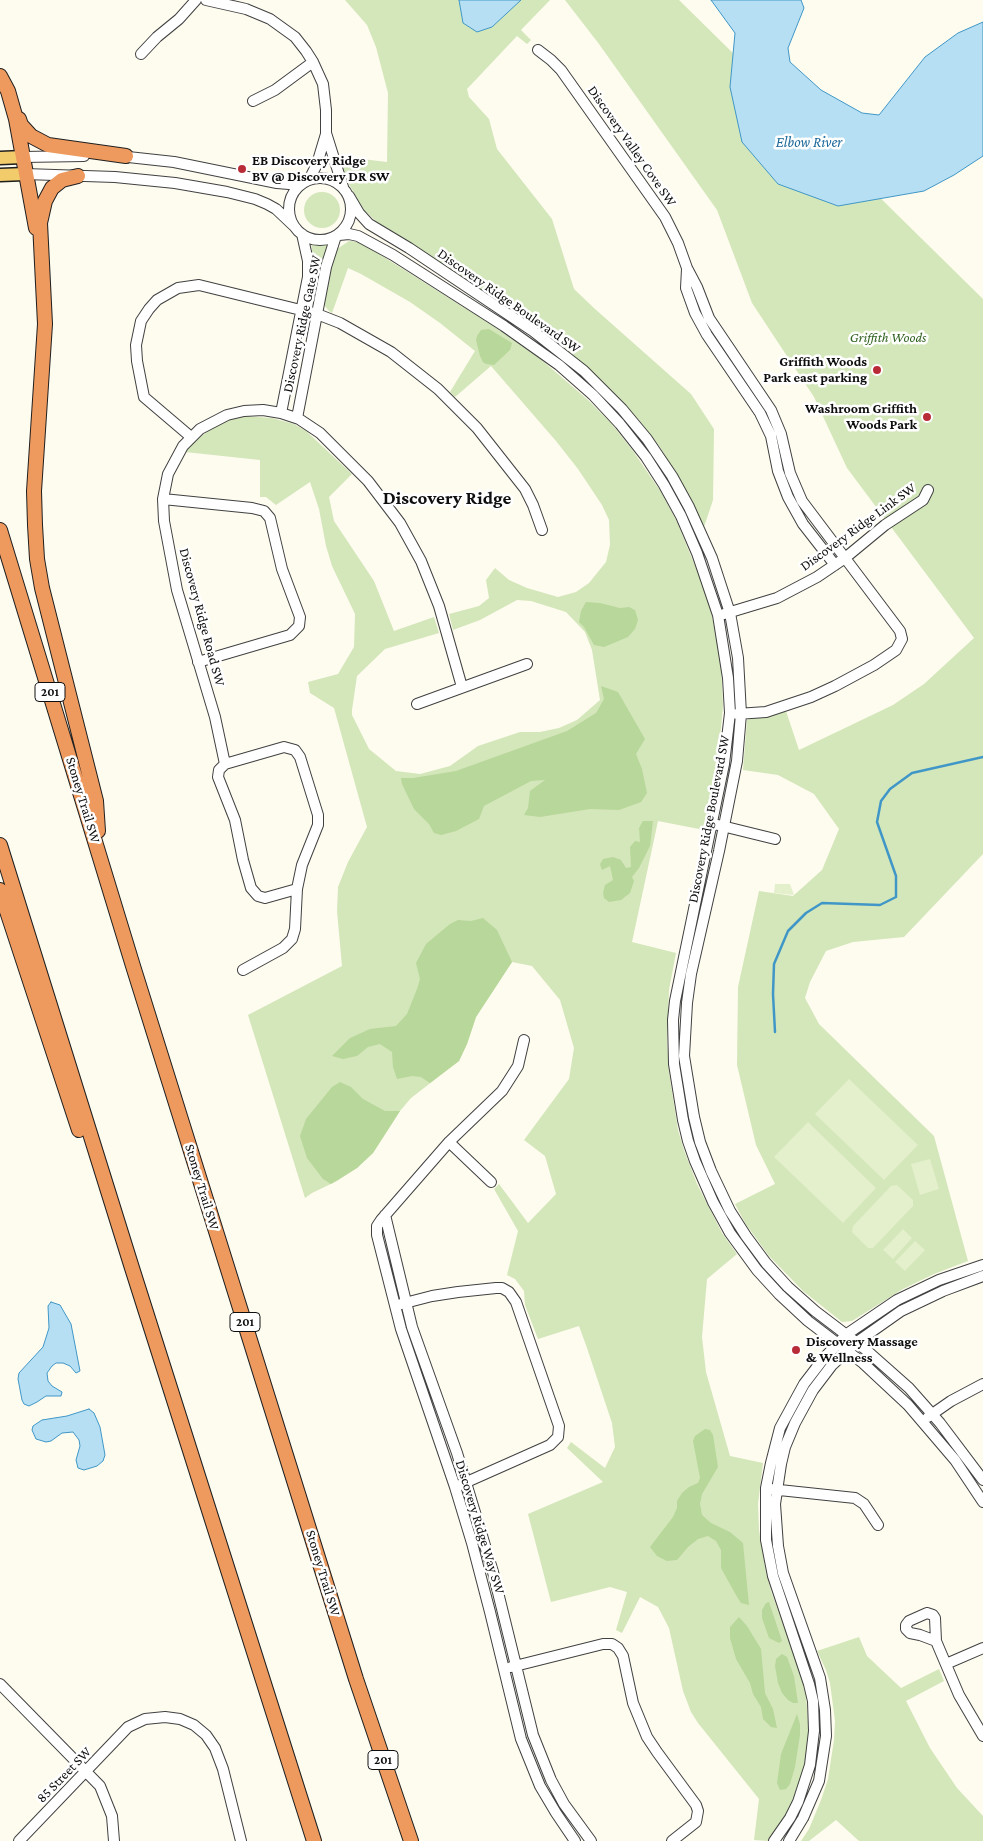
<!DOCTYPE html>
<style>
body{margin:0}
canvas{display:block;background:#fefbef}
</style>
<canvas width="983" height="1841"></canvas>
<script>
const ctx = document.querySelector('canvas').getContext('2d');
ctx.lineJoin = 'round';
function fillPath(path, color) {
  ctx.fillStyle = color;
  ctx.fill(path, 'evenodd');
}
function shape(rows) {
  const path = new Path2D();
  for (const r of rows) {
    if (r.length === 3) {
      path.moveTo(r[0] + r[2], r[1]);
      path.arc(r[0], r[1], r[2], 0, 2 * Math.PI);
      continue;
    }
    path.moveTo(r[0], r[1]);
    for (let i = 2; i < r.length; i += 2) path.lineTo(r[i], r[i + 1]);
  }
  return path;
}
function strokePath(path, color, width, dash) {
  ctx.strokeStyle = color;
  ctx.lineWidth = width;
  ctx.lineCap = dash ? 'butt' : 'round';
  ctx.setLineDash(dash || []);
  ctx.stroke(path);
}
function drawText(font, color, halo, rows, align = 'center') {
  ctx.font = font + ' "Crimson Pro",serif';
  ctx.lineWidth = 5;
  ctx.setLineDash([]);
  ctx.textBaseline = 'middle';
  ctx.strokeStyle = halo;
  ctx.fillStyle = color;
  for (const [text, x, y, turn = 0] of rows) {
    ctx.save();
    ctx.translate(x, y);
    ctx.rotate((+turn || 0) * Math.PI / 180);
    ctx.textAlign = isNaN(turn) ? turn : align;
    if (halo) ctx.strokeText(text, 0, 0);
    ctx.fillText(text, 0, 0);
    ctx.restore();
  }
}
fillPath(shape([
 [345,0,550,0,521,30,531,40,527,44,517,36,467,89,469,97,489,119,497,149,552,219,574,289,595,309,691,394,714,429,713,500,704,527,691,499,660,447,639,420,614,393,586,366,564,347,533,324,378,223,364,210,347,181,337,156,387,162,388,93,376,47,367,25],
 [565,0,679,0,983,299,983,854,904,937,853,942,826,951,810,982,805,998,819,1024,934,1136,968,1261,934,1274,903,1289,852,1321,842,1322,803,1291,769,1256,745,1223,735,1204,775,1184,756,1145,737,1065,738,987,759,891,793,896,822,870,839,829,814,794,778,775,743,770,747,720,785,708,799,750,893,705,924,684,974,638,847,468,814,397,752,303,717,210,599,44],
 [322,210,18],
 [349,241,360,242,498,329,537,356,588,400,611,423,633,451,661,492,677,522,703,585,711,611,721,662,723,706,717,770,704,830,658,821,632,942,676,953,669,990,667,1041,669,1072,678,1130,684,1150,697,1184,722,1233,737,1254,707,1279,702,1337,706,1372,730,1456,763,1463,758,1504,759,1530,765,1567,771,1591,801,1674,806,1694,809,1736,802,1777,789,1810,778,1829,768,1841,754,1840,759,1799,698,1723,691,1712,683,1691,669,1628,658,1607,640,1597,622,1633,616,1630,627,1592,610,1587,551,1602,528,1514,603,1482,567,1448,571,1442,605,1468,615,1447,612,1423,587,1348,579,1326,538,1339,525,1305,524,1291,515,1279,507,1275,518,1231,494,1189,499,1184,528,1223,556,1194,545,1156,524,1140,569,1079,574,1048,560,1000,532,966,512,962,476,1017,467,1044,459,1061,411,1098,400,1111,373,1153,357,1168,337,1181,312,1193,305,1198,248,1015,342,966,337,911,338,887,348,862,367,827,334,708,310,693,308,682,338,674,354,647,355,614,332,566,326,546,319,509,310,482,276,505,266,497,260,497,260,460,185,452,192,444,210,429,230,419,244,416,272,418,294,424,306,431,352,474,329,497,334,521,374,581,394,631,434,617,439,633,385,649,357,676,352,710,352,715,369,749,396,771,420,774,450,766,478,746,520,732,540,732,559,728,577,720,600,700,592,650,585,632,566,612,531,601,517,600,480,620,453,630,449,614,479,606,489,598,486,580,495,568,509,580,527,588,558,597,576,592,589,583,606,562,610,545,609,520,602,505,578,469,556,441,491,366,455,397,450,392,475,351,440,323,410,302,361,274,348,268,332,313,329,311,324,305,333,258,337,249],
 [311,242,328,244,323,257,316,297,314,298,310,295,314,265],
 [859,1637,867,1656,901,1688,939,1669,944,1681,906,1701,930,1748,957,1788,983,1816,983,1841,859,1841,836,1820,809,1841,801,1841,809,1829,821,1800,828,1779,834,1740,835,1721,830,1683,826,1670,817,1651]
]), '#d4e7ba');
fillPath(shape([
 [489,329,512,343,510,350,494,365,486,364,483,362,480,356,476,340,477,336,481,330],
 [586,602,600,603,620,608,629,607,635,610,638,620,635,629,628,637,604,647,594,645,584,627,579,622,581,611],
 [601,686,618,692,645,739,636,754,642,769,647,793,641,802,619,810,590,809,540,817,524,815,528,808,530,791,545,780,531,781,484,806,479,819,456,831,441,835,434,833,429,824,414,809,402,784,401,778,413,778,456,771,567,731,596,713,604,699],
 [643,821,653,821,650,846,639,868,632,877,634,881,630,893,621,900,609,902,604,898,603,893,605,885,613,880,610,866,602,870,600,864,603,859,613,857,621,860,626,868,631,867,630,847,635,841,640,842,639,828],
 [483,918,497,930,512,962,476,1017,467,1044,459,1061,430,1083,421,1077,412,1076,397,1079,393,1067,392,1052,380,1044,368,1047,357,1056,343,1059,332,1056,350,1038,370,1029,396,1026,407,1014,417,989,420,979,416,963,426,944,450,924,458,920,471,921],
 [340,1082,351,1087,363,1099,385,1111,400,1111,373,1153,357,1168,331,1184,323,1179,307,1158,300,1136,306,1119,332,1087],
 [705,1429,710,1430,713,1435,718,1467,702,1494,700,1504,702,1515,711,1523,730,1532,743,1543,749,1605,741,1603,736,1595,721,1568,721,1550,716,1541,708,1536,698,1539,688,1547,677,1560,667,1561,657,1556,650,1547,673,1517,677,1508,677,1501,682,1493,689,1487,698,1483,700,1478,693,1441,695,1436],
 [769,1602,782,1641,779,1643,769,1638,762,1618,762,1610,766,1603],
 [739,1617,747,1626,761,1649,765,1693,773,1709,777,1728,771,1727,763,1719,761,1707,753,1694,750,1683,736,1659,730,1638,730,1627],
 [782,1654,787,1657,794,1676,798,1703,793,1703,788,1700,782,1693,778,1683,775,1666,776,1659],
 [797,1714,800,1724,800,1735,795,1767,790,1784,786,1789,780,1790,777,1783,781,1754]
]), '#b8d79a');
fillPath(shape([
 [775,884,790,884,794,895,774,893],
 [849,1079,918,1145,884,1180,815,1114],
 [808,1122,876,1188,843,1223,774,1157],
 [930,1159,939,1189,920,1195,911,1164],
 [897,1185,913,1200,913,1206,873,1248,868,1248,852,1232,853,1226,891,1186],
 [903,1229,912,1238,893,1259,883,1250],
 [915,1241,925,1250,905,1271,895,1262]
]), '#e4efcc');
const water = shape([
 [459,0,521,0,492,27,477,32,463,23,459,0],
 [711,0,801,0,804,8,788,48,790,62,821,90,862,113,879,115,925,57,958,33,983,22,983,156,954,175,924,191,838,206,778,184,742,142,730,87,735,33,711,0],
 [51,1302,60,1305,71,1324,80,1371,76,1373,70,1366,63,1363,56,1363,52,1366,47,1373,48,1381,52,1386,62,1392,61,1396,46,1396,37,1402,29,1406,24,1404,22,1400,18,1379,19,1373,43,1347,49,1328,48,1306,51,1302],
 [89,1409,94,1413,100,1427,105,1455,103,1461,97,1466,84,1470,78,1468,76,1460,80,1446,79,1440,73,1432,62,1433,51,1441,46,1442,36,1439,32,1430,33,1426,42,1420,67,1416,89,1409]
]);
fillPath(water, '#b6dff3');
strokePath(water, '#4097c7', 1);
strokePath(shape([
 [775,1032,773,994,774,964,788,931,806,913,822,903,880,905,896,897,896,876,877,822,881,801,890,789,912,773,983,757]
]), '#4097c7', 2.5);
const minor = shape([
 [206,0,246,9,270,19,295,37,306,51,313,62,323,84,326,110,326,133,343,187],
 [538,50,551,60,561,70,665,217,678,243,687,268,697,287,709,318,771,410,781,434,790,473,802,501,900,631,902,639,896,650,874,665,835,686,811,697,766,712,737,714],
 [141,54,157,37,179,19,196,0],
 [253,101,275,90,313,62],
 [119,156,174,162,277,183,289,184,305,181],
 [23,157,84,156],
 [25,174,115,177,175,183,227,192,255,199,267,204,276,209,294,226],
 [320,209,31],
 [309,180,317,164,326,134],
 [349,196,359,213,369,224,409,248,533,331,584,371,622,409,647,439,672,476,689,507,712,558,730,613,738,658,741,714,737,761,719,851,691,974,687,1003,684,1056,694,1117,700,1142,711,1171,730,1211,746,1236,766,1263,788,1287,815,1311,865,1349,909,1388,940,1423,983,1480],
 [339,235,349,234,358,236,393,255,504,326,559,365,593,395,620,424,646,457,664,485,681,516,697,553,718,615,728,678,730,713,724,764,675,1001,673,1020,674,1064,683,1120,688,1141,695,1161,713,1202,730,1233,757,1270,779,1294,808,1321,863,1363,908,1405,955,1460,983,1502],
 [687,269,686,288,695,313,707,335,760,413,771,436,778,471,788,497,803,524,835,565],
 [281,413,308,277,308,261,302,234],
 [297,418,326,267,336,236],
 [191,437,144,397,137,361,136,345,141,321,149,309,157,300,178,288,199,285,317,314,340,323,391,352,438,389,477,428,525,489,533,505,542,530],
 [163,499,252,508,264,511,270,518,282,569,300,617,299,626,290,635,198,662],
 [724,614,777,598,817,577,845,558,885,525,923,500,928,490],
 [417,704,527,664],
 [225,764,215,717,177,590,164,521,163,499,168,474,183,446,200,429,227,415,244,411,263,410,281,413,299,419,320,433,368,481,400,523,421,561,439,606,462,687],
 [718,825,775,839],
 [243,970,283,948,292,939,295,929,297,889,302,865,318,825,318,815,300,757,295,750,284,747,225,764,219,770,218,777,235,820,243,860,251,888,258,896,265,898,297,889],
 [524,1040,518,1066,502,1091,449,1142,381,1220,377,1226,377,1235,401,1329,455,1487,472,1543,490,1612,521,1739,540,1786,556,1813,575,1841],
 [449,1142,491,1182],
 [385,1215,412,1327,457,1453,493,1572,533,1735,551,1780,564,1804,591,1841],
 [401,1304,432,1296,458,1292,496,1288,502,1288,509,1292,516,1302,559,1426,558,1437,550,1445,460,1485],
 [928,1417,951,1401,983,1384],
 [770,1489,855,1498,864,1504,878,1525],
 [927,1613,933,1615,935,1618,936,1641,920,1635,910,1633,906,1629,906,1625,909,1621,927,1613],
 [936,1641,959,1695,983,1736],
 [946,1664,983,1648],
 [511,1667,603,1644,612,1644,618,1648,623,1656,633,1703,647,1737,657,1752,696,1805,698,1811,696,1822,672,1841],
 [0,1684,100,1786,112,1816,114,1841],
 [19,1841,128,1727,145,1719,165,1717,180,1719,194,1725,206,1735,215,1748,223,1769,241,1841],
 [774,1841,790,1818,798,1802,810,1765,814,1731,813,1701,809,1684,773,1576,766,1540,766,1488,771,1463,780,1428,804,1384,824,1358,847,1334,897,1300,939,1280,983,1265],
 [789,1841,803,1818,819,1781,826,1736,825,1710,820,1678,783,1573,778,1546,775,1504,781,1464,785,1447,795,1423,813,1390,832,1365,857,1342,901,1311,943,1291,983,1276]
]);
const major = shape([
 [0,158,23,157],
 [0,175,25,174]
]);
const highway = shape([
 [0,76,8,91,16,119,36,228],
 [19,119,21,125,31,136,48,145,126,156],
 [78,176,62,180,52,188,45,201,40,223,45,324,34,491,35,525,37,559,42,588,96,801,98,831],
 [0,530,133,966,356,1679,411,1841],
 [0,845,132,1268,314,1841],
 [0,890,79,1130]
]);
strokePath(minor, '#414141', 12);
strokePath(major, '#1f1f1f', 15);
strokePath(highway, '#1f1f1f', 16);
strokePath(minor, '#fff', 10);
strokePath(major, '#f2cc6b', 12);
strokePath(highway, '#ee9a5e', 14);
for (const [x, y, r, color] of [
 [242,169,5,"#b82c38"],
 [877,370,5,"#b82c38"],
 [927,417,5,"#b82c38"],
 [796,1350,5,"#b82c38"]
]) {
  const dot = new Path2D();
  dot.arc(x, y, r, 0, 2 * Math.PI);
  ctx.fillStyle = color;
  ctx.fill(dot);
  strokePath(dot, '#fff', 2);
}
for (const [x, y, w] of [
 [50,692,30],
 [245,1322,30],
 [383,1760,30]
]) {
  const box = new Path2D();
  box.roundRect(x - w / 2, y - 9.5, w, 19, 4);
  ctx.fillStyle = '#fff';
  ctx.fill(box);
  strokePath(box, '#0e0e0e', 1);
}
drawText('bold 12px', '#0e0e0e', null, [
 ["201",50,692],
 ["201",245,1322],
 ["201",383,1760]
]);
drawText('14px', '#0e0e0e', '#fff', [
 ["Discovery Valley Cove SW",632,146,55],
 ["Discovery Ridge Boulevard SW",509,301,35],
 ["Discovery Ridge Gate SW",302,324,-78],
 ["Discovery Ridge Link SW",858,527,-36],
 ["Discovery Ridge Road SW",202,617,75],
 ["Stoney Trail SW",83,800,73],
 ["Discovery Ridge Boulevard SW",709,819,-79],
 ["Stoney Trail SW",202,1187,73],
 ["Discovery Ridge Way SW",480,1527,73],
 ["Stoney Trail SW",323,1573,73],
 ["85 Street SW",64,1775,-46]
]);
drawText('bold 14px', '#0e0e0e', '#fff', [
 ["EB Discovery Ridge",252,161],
 ["BV @ Discovery DR SW",252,177],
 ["Griffith Woods",867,362,"right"],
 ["Park east parking",867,378,"right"],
 ["Washroom Griffith",917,409,"right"],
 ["Woods Park",917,425,"right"],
 ["Discovery Massage",806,1342],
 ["& Wellness",806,1358]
], 'left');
drawText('italic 14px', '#316321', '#fff', [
 ["Griffith Woods",888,338]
]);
drawText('italic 15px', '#1c699a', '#fff', [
 ["Elbow River",809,142]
]);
drawText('bold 19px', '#0e0e0e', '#fff', [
 ["Discovery Ridge",447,498]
]);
</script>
